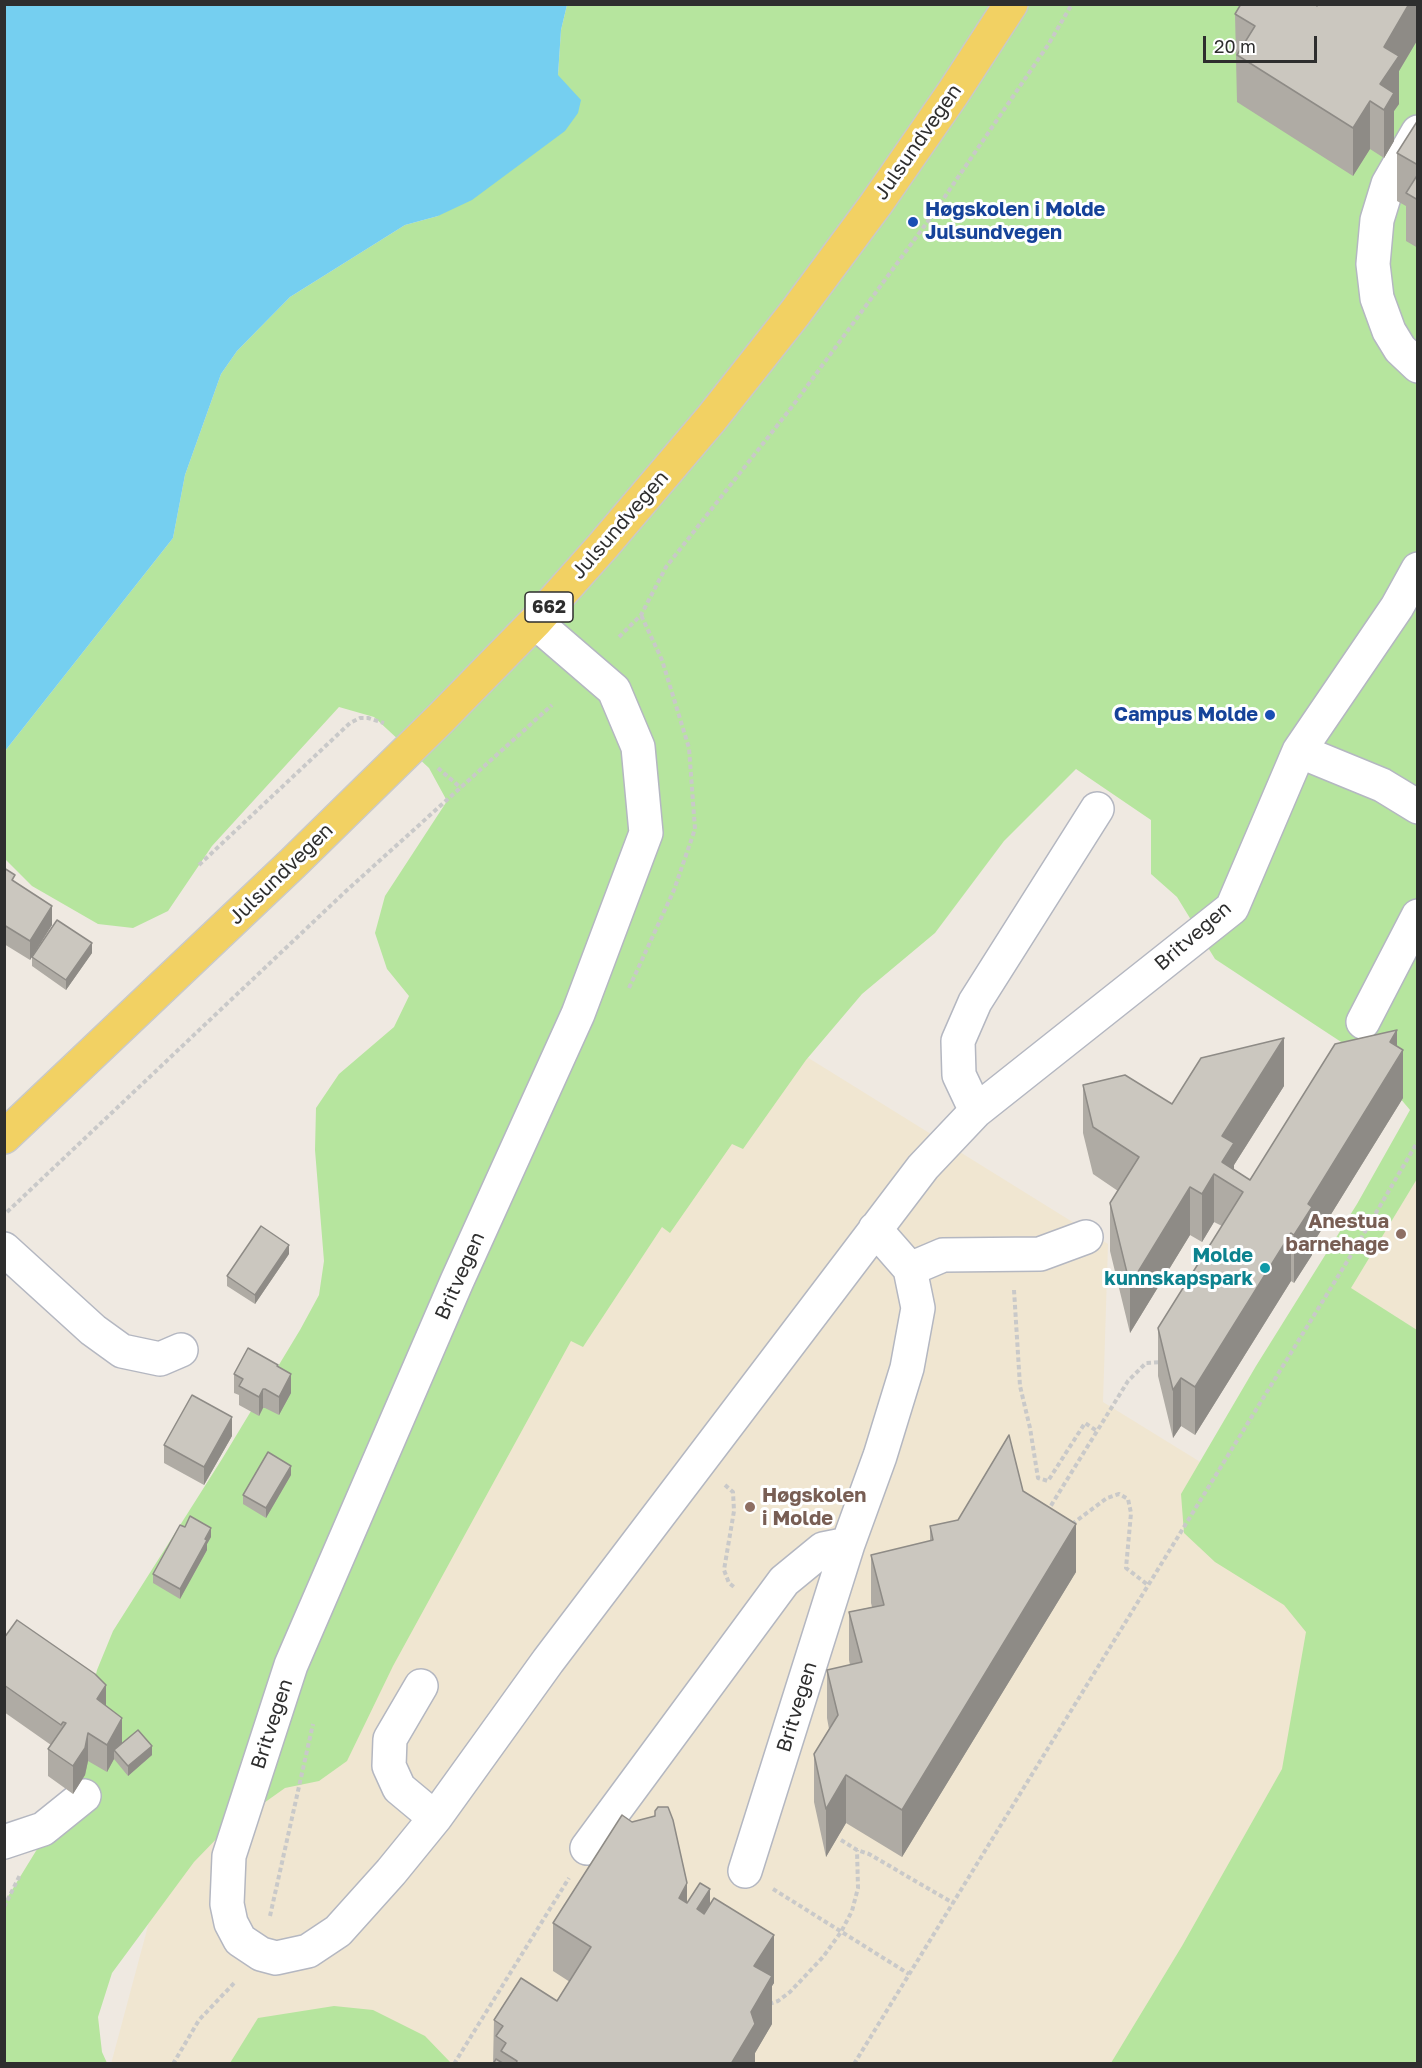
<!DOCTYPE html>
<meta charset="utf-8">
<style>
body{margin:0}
#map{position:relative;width:1422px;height:2068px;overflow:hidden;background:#efe9e1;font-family:"Golos Text",sans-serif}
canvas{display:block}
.frame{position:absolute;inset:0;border:6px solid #2e2e2e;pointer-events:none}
.scale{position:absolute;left:1203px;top:36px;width:114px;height:27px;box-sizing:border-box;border:3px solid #2e2e2e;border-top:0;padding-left:8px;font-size:18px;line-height:21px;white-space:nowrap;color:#2e2e2e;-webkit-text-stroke:4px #fff;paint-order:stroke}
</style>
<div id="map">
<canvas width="1422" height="2068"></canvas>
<div class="frame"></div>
<div class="scale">20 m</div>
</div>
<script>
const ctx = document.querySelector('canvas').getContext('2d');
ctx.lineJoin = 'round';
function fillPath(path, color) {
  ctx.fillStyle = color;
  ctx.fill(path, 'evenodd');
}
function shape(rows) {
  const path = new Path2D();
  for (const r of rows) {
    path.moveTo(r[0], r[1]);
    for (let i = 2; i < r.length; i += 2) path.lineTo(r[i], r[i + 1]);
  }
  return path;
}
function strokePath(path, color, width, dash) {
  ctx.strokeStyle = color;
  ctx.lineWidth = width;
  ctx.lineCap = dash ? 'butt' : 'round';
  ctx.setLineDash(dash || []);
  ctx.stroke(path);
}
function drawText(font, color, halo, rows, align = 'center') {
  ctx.font = font + ' "Golos Text",sans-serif';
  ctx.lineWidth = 6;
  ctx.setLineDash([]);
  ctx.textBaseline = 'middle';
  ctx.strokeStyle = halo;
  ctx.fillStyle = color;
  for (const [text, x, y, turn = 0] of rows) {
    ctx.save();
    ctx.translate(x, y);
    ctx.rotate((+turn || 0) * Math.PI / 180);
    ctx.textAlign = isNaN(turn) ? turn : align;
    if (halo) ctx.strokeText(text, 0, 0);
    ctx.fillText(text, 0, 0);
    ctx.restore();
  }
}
fillPath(shape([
 [567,908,1108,1244,1103,1402,1236,1484,1321,1600,1233,2031,1213,2063,111,2064,212,1687],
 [1417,1179,1417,1330,1350,1288]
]), '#f0e6d1');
fillPath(shape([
 [567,5,1417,5,1417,1179,1351,1288,1417,1330,1417,2063,1111,2063,1182,1946,1282,1769,1306,1632,1284,1605,1215,1562,1184,1533,1181,1494,1256,1366,1357,1204,1410,1110,1367,1059,1215,959,1177,897,1151,874,1151,820,1076,769,1004,841,935,933,862,994,806,1060,743,1149,732,1144,670,1233,662,1227,583,1347,571,1341,393,1666,347,1761,319,1781,285,1788,223,1832,194,1862,112,1973,98,2017,102,2052,107,2063,5,2063,4,1903,55,1820,71,1780,97,1670,113,1631,222,1459,300,1330,319,1295,324,1261,315,1150,316,1108,339,1074,394,1027,409,996,387,969,375,933,385,896,447,801,429,768,374,717,339,707,212,846,168,911,133,928,98,924,32,886,5,859,5,751,173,538,185,475,221,374,237,351,290,297,405,225,438,216,558,75,561,30],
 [334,2006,373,2010,425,2036,451,2063,230,2063,258,2018]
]), '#b6e59e');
fillPath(shape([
 [5,4,567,5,561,30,558,75,581,100,578,113,565,131,472,200,438,216,405,225,290,297,237,351,221,374,185,475,173,538,5,751]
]), '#75cff0');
const minor = shape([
 [1418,132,1388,184,1377,220,1373,264,1377,298,1389,331,1400,349,1418,366],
 [535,622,614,690,638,747,646,833,578,1014,457,1281,291,1665,229,1856,227,1904,231,1923,240,1940,261,1954,276,1958,308,1951,338,1931,391,1872,435,1818,548,1661,923,1167,976,1111,1232,908,1299,751,1397,607,1418,569],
 [1299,751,1382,785,1418,807],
 [1363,1022,1418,916],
 [976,1111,959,1075,958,1041,975,1002,1097,809],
 [4,1249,93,1330,122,1351,160,1359,181,1350],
 [910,1269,943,1255,1040,1254,1086,1237],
 [421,1686,390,1739,389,1766,399,1788,435,1818],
 [4,1842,43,1829,84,1796],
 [587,1848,784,1581,823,1549,848,1544],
 [745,1871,848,1544,880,1456,907,1368,918,1308,910,1269,875,1229]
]);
const major = shape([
 [4,1137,293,863,440,719,535,622,602,547,711,419,795,313,876,204,953,93,1011,4]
]);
strokePath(minor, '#b4b7c1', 36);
strokePath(major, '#c9c9c9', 36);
strokePath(shape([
 [619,637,641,615,666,567,791,408,931,217,1048,45,1072,4],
 [438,768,461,788],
 [199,865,350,723,360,718,368,718,384,723],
 [629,988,674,890,695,829,689,748,662,660,641,615],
 [7,1212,346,891,552,705],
 [1014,1290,1020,1386,1030,1428,1038,1478,1048,1481,1085,1423,1097,1431],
 [725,1485,733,1492,734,1511,724,1570,729,1583,734,1587],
 [1047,1512,1128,1381,1146,1363,1162,1362],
 [1072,1524,1107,1498,1119,1494,1128,1499,1131,1513,1126,1568,1148,1585],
 [841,1840,857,1850,869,1854,953,1903],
 [773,1889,909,1974],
 [4,1907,20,1875],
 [270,1916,313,1724],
 [769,2004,778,2001,790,1992,823,1957,841,1932,852,1911,858,1888,857,1850],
 [173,2064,199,2020,236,1981],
 [454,2064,569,1878],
 [854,2064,1356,1247,1418,1141]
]), '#c9c9c9', 4, [4.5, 3]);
strokePath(minor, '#fff', 33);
strokePath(major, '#f2d163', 33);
fillPath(shape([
 [1418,4,1418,39,1399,71,1399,104,1394,111,1394,141,1384,158,1370,149,1353,176,1237,102,1235,14,1317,6],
 [1418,120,1418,248,1406,241,1406,206,1397,201,1397,153],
 [4,868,15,882,52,925,33,955,92,953,66,990,32,966,32,957,30,960,4,944],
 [1397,1046,1403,1098,1312,1245,1312,1255,1294,1283,1291,1281,1195,1435,1181,1426,1173,1438,1158,1376,1158,1328,1222,1226,1214,1222,1202,1242,1190,1235,1130,1333,1110,1251,1110,1203,1118,1191,1093,1174,1083,1133,1083,1085,1172,1104,1284,1086,1234,1165,1234,1170,1250,1180],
 [289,1254,255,1304,227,1286,227,1276],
 [278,1367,291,1393,279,1415,265,1408,263,1408,259,1416,239,1405,239,1395,234,1393,234,1374],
 [232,1436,204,1485,164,1463,164,1445],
 [291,1475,266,1518,243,1504,243,1495],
 [1023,1491,1076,1572,902,1857,846,1823,826,1857,814,1802,814,1754,829,1729,827,1718,827,1670,850,1665,849,1660,849,1612,872,1607,871,1603,871,1555,930,1541,930,1526,958,1520],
 [185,1527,211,1537,207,1544,207,1550,180,1599,153,1583,153,1574],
 [4,1638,106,1706,122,1744,152,1755,128,1776,114,1759,107,1772,88,1761,85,1775,73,1794,48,1776,48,1749,51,1745,4,1712],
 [687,1902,710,1905,774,1983,772,1986,772,2024,755,2053,755,2064,493,2064,494,2020,557,2001,570,1982,553,1971,553,1923]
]), '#afaba4');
fillPath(shape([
 [1409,4,1418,4,1418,39,1399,71,1399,104,1394,111,1394,141,1384,158,1384,110,1380,84,1384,47],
 [1370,101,1370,149,1353,176,1353,128],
 [52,906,52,925,30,960,30,941],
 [92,943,92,953,66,990,66,980],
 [1397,1030,1397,1060,1403,1050,1403,1098,1312,1245,1312,1255,1294,1283,1294,1235,1308,1204,1390,1042],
 [1284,1038,1284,1086,1234,1165,1234,1186,1222,1178,1222,1136],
 [1214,1174,1214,1222,1202,1242,1202,1194],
 [1190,1187,1190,1235,1130,1333,1130,1285],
 [1291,1233,1291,1281,1195,1435,1195,1387],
 [289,1245,289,1254,255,1304,255,1295],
 [291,1374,291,1393,279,1415,279,1397],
 [1181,1378,1181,1426,1173,1438,1173,1390],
 [263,1389,263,1408,259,1416,259,1397],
 [232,1417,232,1436,204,1485,204,1467],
 [291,1466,291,1475,266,1518,266,1508],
 [1076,1524,1076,1572,902,1857,902,1810],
 [211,1528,211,1537,207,1544,207,1550,180,1599,180,1589],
 [106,1685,106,1712,97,1699],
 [122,1718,122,1745,114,1750,114,1759,107,1772,107,1745],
 [88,1733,88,1761,85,1775,73,1794,73,1766],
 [152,1746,152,1755,128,1776,128,1766],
 [846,1775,846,1823,826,1857,826,1809],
 [687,1883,687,1931,679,1898],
 [710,1889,710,1937,697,1909],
 [774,1935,774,1983,772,1986,772,2024,755,2053,755,2064,731,2064,751,2012,754,1966]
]), '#8e8b86');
const building = shape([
 [1241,4,1315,4,1317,6,1317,4,1409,4,1384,47,1399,56,1380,84,1394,93,1384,110,1370,101,1353,128,1237,55,1255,26,1235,14,1241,4],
 [1418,120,1418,165,1397,153,1418,120],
 [1418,174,1418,200,1406,193,1418,174],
 [4,868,15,875,12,880,52,906,30,941,4,925,4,868],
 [57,920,92,943,66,980,32,957,57,920],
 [1397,1030,1390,1042,1403,1050,1308,1204,1312,1207,1294,1235,1291,1233,1195,1387,1181,1378,1173,1390,1158,1328,1243,1192,1214,1174,1202,1194,1190,1187,1130,1285,1110,1203,1139,1157,1093,1127,1083,1085,1125,1075,1172,1104,1201,1058,1284,1038,1222,1136,1234,1143,1222,1162,1250,1180,1335,1044,1397,1030],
 [261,1226,289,1245,255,1295,227,1276,261,1226],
 [248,1348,278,1365,277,1366,291,1374,279,1397,265,1389,263,1389,259,1397,239,1386,243,1379,234,1374,248,1348],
 [192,1395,232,1417,204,1467,164,1445,192,1395],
 [1009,1435,1023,1491,1076,1524,902,1810,846,1775,826,1809,814,1754,838,1715,827,1670,862,1662,849,1612,884,1605,871,1555,933,1540,930,1526,958,1520,1009,1435],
 [268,1452,291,1466,266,1508,243,1495,268,1452],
 [190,1516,211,1528,205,1539,207,1540,180,1589,153,1574,180,1525,185,1527,190,1516],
 [17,1620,95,1674,106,1685,97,1699,122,1718,107,1745,88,1733,85,1748,73,1766,48,1749,66,1723,63,1722,61,1725,4,1685,4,1638,17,1620],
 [138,1730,152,1746,128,1766,114,1750,138,1730],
 [658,1807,668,1807,673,1820,687,1883,679,1898,687,1903,700,1883,710,1889,697,1909,704,1914,714,1898,774,1935,754,1966,772,1976,751,2012,755,2024,731,2064,516,2064,517,2061,501,2051,506,2043,496,2036,503,2026,494,2020,521,1978,557,2001,591,1947,553,1923,622,1815,632,1822,655,1816,655,1811,658,1807],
 [496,2059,504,2064,493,2064,496,2059]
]);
fillPath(building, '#cbc7bf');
strokePath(building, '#8e8b86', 1.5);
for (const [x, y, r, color] of [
 [913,222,6,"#1a4fb4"],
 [1270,715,6,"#1a4fb4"],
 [1401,1234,6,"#8d6e63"],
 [1265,1268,6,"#0f9aa8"],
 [750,1507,6,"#8d6e63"]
]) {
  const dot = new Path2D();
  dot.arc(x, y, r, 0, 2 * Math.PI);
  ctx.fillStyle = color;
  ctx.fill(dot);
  strokePath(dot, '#fff', 2);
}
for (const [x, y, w] of [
 [549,607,48]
]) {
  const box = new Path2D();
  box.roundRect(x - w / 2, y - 15, w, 30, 4.5);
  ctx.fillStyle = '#fff';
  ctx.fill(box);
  strokePath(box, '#2e2e2e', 1.5);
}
drawText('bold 18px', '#2e2e2e', null, [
 ["662",549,607]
]);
drawText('20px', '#2e2e2e', '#fff', [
 ["Julsundvegen",918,142,-55],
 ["Julsundvegen",620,525,-49],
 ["Julsundvegen",281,874,-44],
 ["Britvegen",1193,936,-41],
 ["Britvegen",460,1276,-66],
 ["Britvegen",797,1707,-73],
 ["Britvegen",272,1724,-72]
]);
drawText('bold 20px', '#164399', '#fff', [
 ["Høgskolen i Molde",925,210],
 ["Julsundvegen",925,233],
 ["Campus Molde",1258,715,"right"]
], 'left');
drawText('bold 20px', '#785e54', '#fff', [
 ["Anestua",1389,1222],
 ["barnehage",1389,1245],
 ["Høgskolen",762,1496,"left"],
 ["i Molde",762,1519,"left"]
], 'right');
drawText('bold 20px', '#0d838f', '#fff', [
 ["Molde",1253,1256],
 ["kunnskapspark",1253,1279]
], 'right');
</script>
